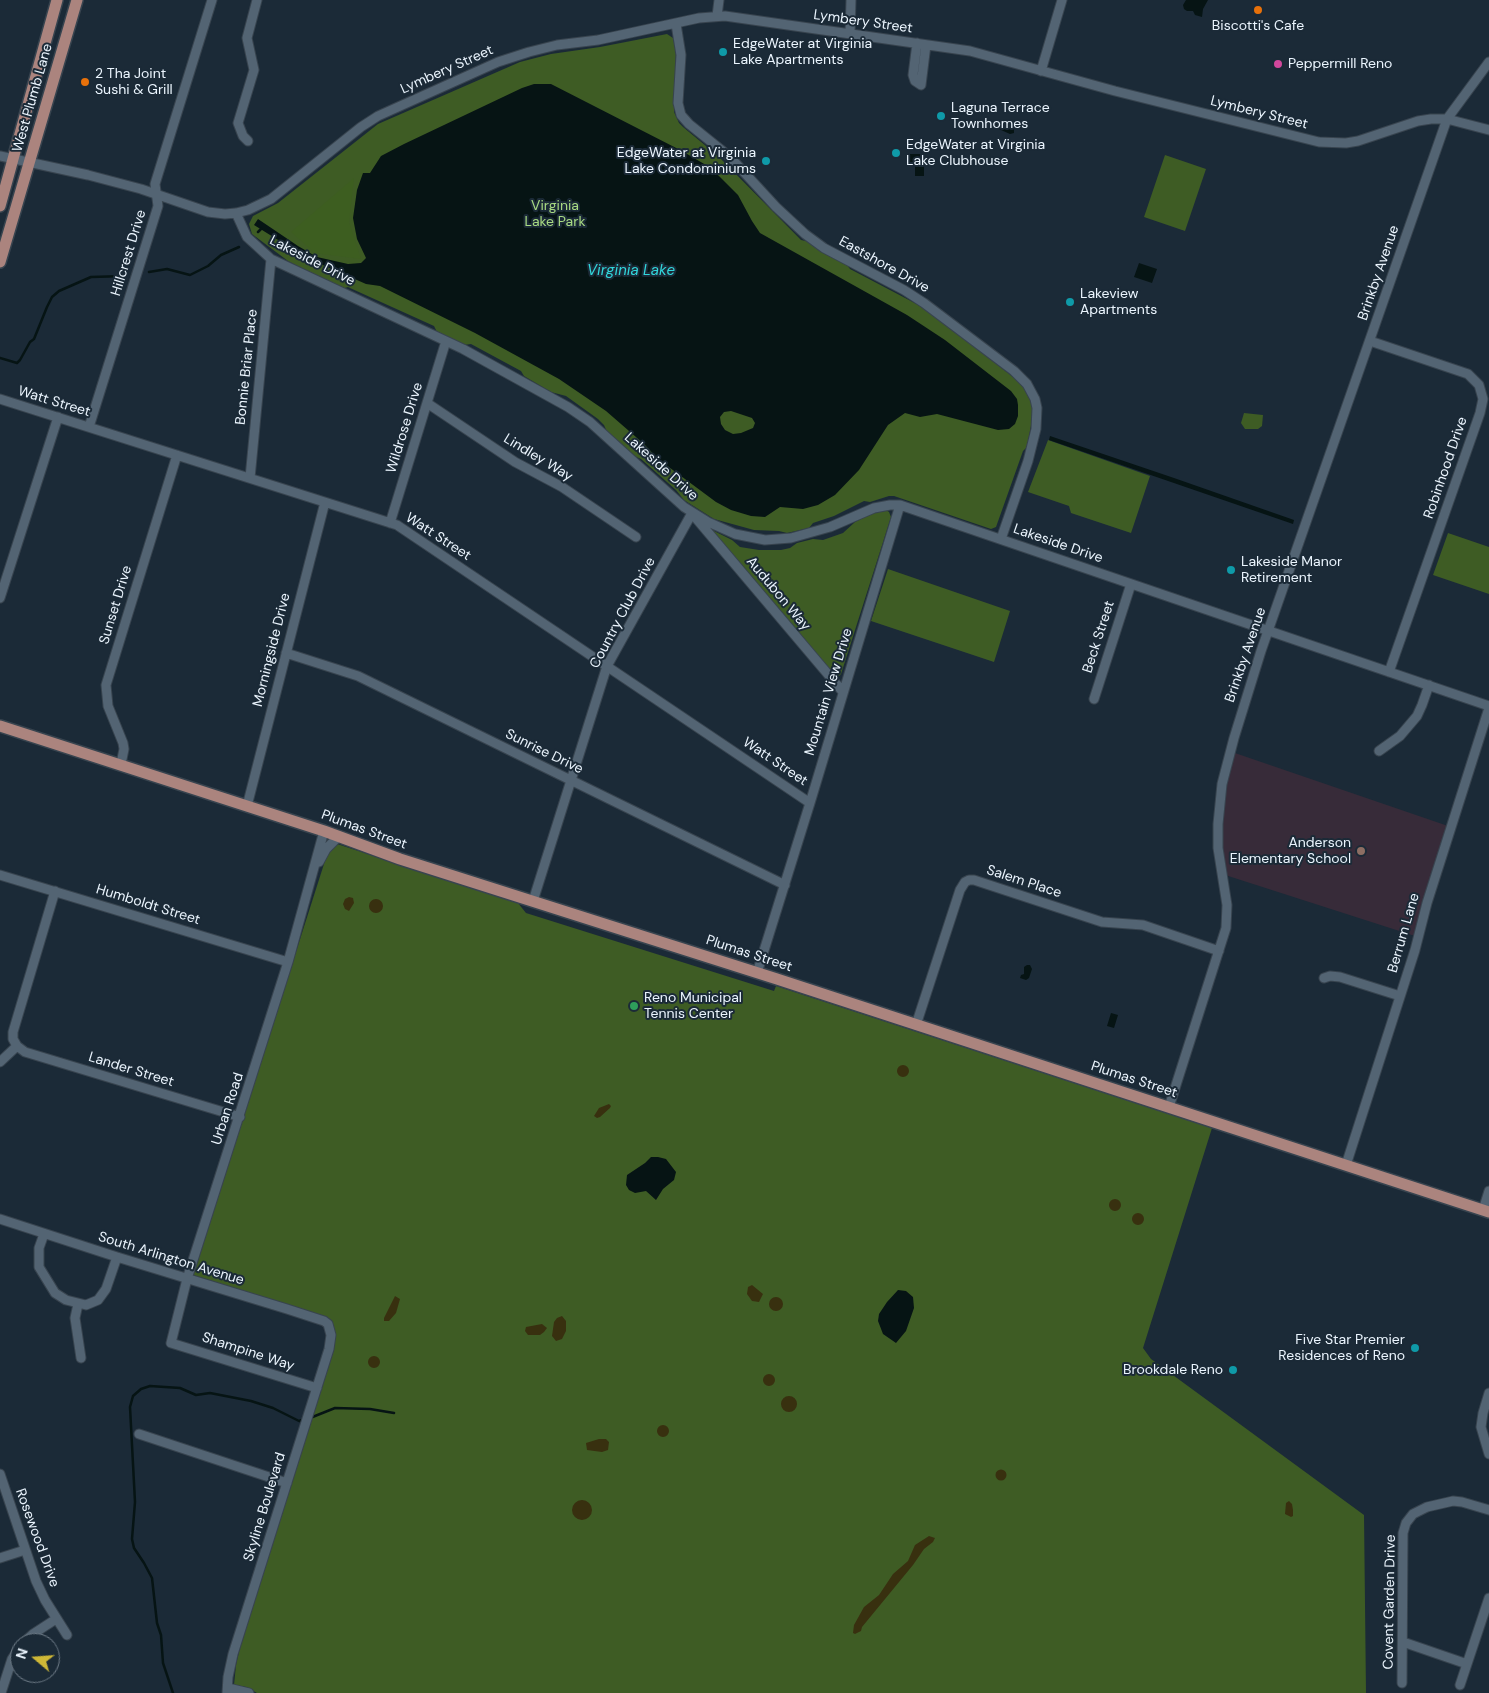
<!DOCTYPE html>
<style>
body{margin:0}
#map{position:relative;width:1489px;height:1693px;overflow:hidden;background:#1b2a37;font-family:"DM Sans",sans-serif}
canvas{display:block}
.north{position:absolute;left:10px;top:1633px;width:50px;height:50px;box-sizing:border-box;background:#1b2a37;border:1px solid #6e7b87;border-radius:50%;rotate:288deg;font-size:14px;font-weight:700;line-height:20px;text-align:center;color:#ebf5fe}
.north::after{content:'';display:block;margin:auto;width:18px;height:22px;background:#cfb837;clip-path:polygon(50% 0,100% 100%,50% 72%,0 100%)}
</style>
<div id="map">
<canvas width="1489" height="1693"></canvas>
<div class="north">N</div>
</div>
<script>
const ctx = document.querySelector('canvas').getContext('2d');
ctx.lineJoin = 'round';
function fillPath(path, color) {
  ctx.fillStyle = color;
  ctx.fill(path, 'evenodd');
}
function shape(rows) {
  const path = new Path2D();
  for (const r of rows) {
    if (r.length === 3) {
      path.moveTo(r[0] + r[2], r[1]);
      path.arc(r[0], r[1], r[2], 0, 2 * Math.PI);
      continue;
    }
    path.moveTo(r[0], r[1]);
    for (let i = 2; i < r.length; i += 2) path.lineTo(r[i], r[i + 1]);
  }
  return path;
}
function strokePath(path, color, width, dash) {
  ctx.strokeStyle = color;
  ctx.lineWidth = width;
  ctx.lineCap = dash ? 'butt' : 'round';
  ctx.setLineDash(dash || []);
  ctx.stroke(path);
}
function drawText(font, color, halo, rows, align = 'center') {
  ctx.font = font + ' "DM Sans",sans-serif';
  ctx.lineWidth = 4;
  ctx.setLineDash([]);
  ctx.textBaseline = 'middle';
  ctx.strokeStyle = halo;
  ctx.fillStyle = color;
  for (const [text, x, y, turn = 0] of rows) {
    ctx.save();
    ctx.translate(x, y);
    ctx.rotate((+turn || 0) * Math.PI / 180);
    ctx.textAlign = isNaN(turn) ? turn : align;
    if (halo) ctx.strokeText(text, 0, 0);
    ctx.fillText(text, 0, 0);
    ctx.restore();
  }
}
fillPath(shape([
 [1232,752,1451,827,1418,937,1222,874,1220,803]
]), '#372b39');
fillPath(shape([
 [667,34,673,38,676,52,674,112,679,123,683,127,718,156,801,240,810,242,847,265,850,269,926,309,1022,384,1030,397,1032,406,1032,420,1027,447,1023,451,996,527,991,529,894,496,889,496,870,502,864,501,834,516,813,523,809,528,787,533,779,531,754,530,714,519,684,500,676,490,641,459,632,455,607,432,604,425,598,419,573,401,566,396,551,392,524,376,521,371,471,344,464,345,437,332,434,326,350,288,348,287,342,289,288,261,252,234,249,224,253,216,278,203,378,124,520,62,551,54,600,47],
 [1165,155,1206,169,1185,231,1144,217],
 [1244,413,1263,415,1262,426,1258,429,1245,429,1241,423],
 [1048,440,1150,476,1131,533,1071,513,1069,506,1028,492],
 [886,510,889,512,891,517,841,674,838,677,835,677,710,529,732,540,740,547,759,550,781,550,790,548,797,543,813,539,823,540,843,533,855,522,874,512],
 [1448,533,1489,547,1489,594,1433,575],
 [888,569,1010,611,994,662,871,621],
 [331,842,518,903,526,913,774,991,776,986,1212,1128,1143,1348,1151,1359,1364,1515,1366,1693,257,1693,246,1687,234,1685,236,1665,241,1643,334,1344,325,1317,193,1275]
]), '#3e5c24');
fillPath(shape([
 [354,178,349,222,361,259,315,253,291,232]
]), '#3d5e20');
fillPath(shape([
 [349,897,353,898,354,903,349,911,345,909,343,904,345,899],
 [376,906,7],
 [903,1071,6],
 [609,1104,611,1106,610,1108,600,1117,597,1118,594,1116,599,1108],
 [1115,1205,6],
 [1138,1219,6],
 [752,1285,763,1294,759,1302,752,1301,747,1294,748,1287],
 [395,1296,400,1299,396,1313,389,1321,384,1321,384,1318],
 [776,1304,7],
 [562,1316,566,1321,566,1331,562,1339,556,1341,552,1336,554,1322,557,1318],
 [542,1324,547,1328,544,1332,540,1335,528,1335,525,1331,526,1327],
 [374,1362,6],
 [769,1380,6],
 [789,1404,8],
 [663,1431,6],
 [599,1439,606,1439,609,1442,608,1450,602,1452,587,1450,586,1443],
 [1001,1475,5.5],
 [582,1510,10],
 [1289,1501,1292,1504,1293,1510,1293,1516,1291,1517,1285,1514,1286,1503],
 [929,1536,935,1538,933,1542,924,1549,913,1565,862,1627,861,1631,855,1634,853,1633,854,1625,864,1607,879,1595,893,1574,908,1561,915,1545]
]), '#38300f');
fillPath(shape([
 [1186,0,1208,0,1203,9,1202,17,1195,15,1193,11,1187,11,1184,9,1183,5],
 [534,84,551,84,682,151,711,168,738,195,752,221,760,233,907,315,945,340,1011,391,1017,399,1018,405,1018,416,1015,424,1009,429,998,430,937,414,920,417,905,413,888,425,859,470,835,495,818,505,803,509,780,507,765,517,751,516,731,510,716,502,658,459,644,444,606,411,559,379,475,333,380,286,366,284,307,258,254,225,258,219,298,246,317,257,348,264,361,263,366,258,357,239,353,218,357,190,363,173,370,173,381,156,404,144,522,88],
 [731,411,752,418,755,423,753,428,741,433,733,434,725,430,721,424,720,417,724,412],
 [969,122,979,124,999,122,1010,124,1014,127,1014,133,1010,134,992,126,963,127,958,125],
 [910,154,924,154,924,176,915,176,915,162,910,162],
 [1139,263,1157,269,1152,283,1134,277],
 [1050,436,1174,478,1294,520,1293,524,1049,440],
 [1027,965,1030,965,1032,969,1029,978,1026,980,1020,978,1021,975,1024,974,1024,967],
 [1111,1013,1118,1015,1114,1028,1107,1026],
 [651,1157,658,1157,666,1159,676,1172,674,1180,663,1189,656,1200,646,1191,635,1193,629,1190,626,1185,627,1175,645,1163],
 [898,1290,906,1291,913,1297,914,1308,906,1331,896,1343,883,1334,878,1321,879,1314,887,1302]
]), '#061414');
strokePath(shape([
 [258,232,261,229],
 [149,272,167,269,190,275,208,266,221,255,239,247],
 [0,358,17,363,20,360,30,342,34,339,47,307,52,297,59,291,91,277,125,276],
 [310,1418,335,1408,370,1409,394,1413],
 [173,1693,163,1663,161,1635,157,1623,152,1578,144,1563,134,1548,132,1539,135,1502,130,1407,133,1396,141,1389,150,1386,180,1388,196,1395,210,1393,251,1401,273,1408,299,1421,305,1419]
]), '#061414', 2.5);
const minor = shape([
 [717,16,719,0],
 [676,24,681,55,678,103,681,115,689,124,730,157,776,207,805,234,824,248,904,290,924,303,1014,371,1027,384,1035,399,1037,408,1036,429,1028,461,1001,539],
 [850,34,851,0],
 [917,43,913,75,915,81,921,85,926,45],
 [1041,71,1062,0],
 [248,141,243,136,238,123,254,70,247,38,257,0],
 [0,156,88,175,141,189,208,212,225,214,236,213,248,210,271,199,361,127,378,116,498,62,529,52,557,45,598,40,699,18,725,16,970,51,1115,91,1319,142,1346,143,1358,141,1418,121,1431,119,1447,119,1489,130],
 [236,213,247,237,271,259,463,349,568,407,590,422,684,507,708,522,735,534,765,540,791,538,830,527,874,508,890,505,900,505,1489,706],
 [1370,341,1468,374,1479,385,1483,399,1480,413,1389,672],
 [0,399,397,525,810,803],
 [427,403,515,462,562,487,636,537],
 [89,427,158,206,155,184,212,0],
 [250,478,271,259],
 [695,517,843,692],
 [390,523,446,341],
 [0,598,58,417],
 [286,653,358,676,785,885],
 [1094,699,1131,584],
 [1379,751,1400,736,1417,716,1422,705,1429,685],
 [121,764,124,749,123,743,108,706,106,685,177,455],
 [247,806,325,502],
 [319,862,326,849,339,836],
 [0,875,288,962],
 [55,891,13,1032,13,1039,17,1046,25,1052,240,1117],
 [533,901,607,666,692,513],
 [757,973,810,803,900,505],
 [1324,978,1330,976,1340,977,1400,996],
 [916,1025,960,890,965,882,969,880,974,880,1102,922,1143,925,1219,951],
 [0,1062,17,1046],
 [1169,1107,1226,928,1227,905,1218,848,1218,824,1222,784,1234,738,1261,651,1447,119,1489,62],
 [1346,1165,1415,950,1427,903,1489,708],
 [1483,1210,1489,1191],
 [0,1219,117,1257,287,1309,324,1321,328,1324,331,1335,329,1349,233,1654,228,1677,227,1693],
 [44,1234,39,1248,39,1267,55,1293,66,1300,86,1305,98,1300,106,1289,117,1257],
 [78,1304,75,1318,81,1358],
 [317,1388,171,1343,187,1279,288,962,324,831],
 [1489,1393,1483,1413,1481,1427,1489,1454],
 [139,1434,287,1483],
 [0,1474,36,1581,45,1600,67,1635],
 [0,1558,25,1550],
 [1403,1642,1467,1664],
 [23,1643,33,1634,56,1619],
 [1402,1683,1403,1533,1406,1523,1413,1514,1427,1507,1453,1501,1462,1502,1489,1510],
 [1460,1685,1489,1598],
 [228,1688,249,1693],
 [1,1693,12,1659,20,1647]
]);
const major = shape([
 [0,206,57,0],
 [0,262,77,0],
 [0,726,324,831,400,859,777,979,1489,1212]
]);
strokePath(minor, '#38444f', 11);
strokePath(major, '#38444f', 14);
strokePath(minor, '#536473', 9);
strokePath(major, '#ab847e', 11);
for (const [x, y, r, color] of [
 [1258,10,5,"#e8710a"],
 [723,52,5,"#0f9aa8"],
 [1278,64,5,"#d1479c"],
 [85,82,5,"#e8710a"],
 [941,116,5,"#0f9aa8"],
 [896,153,5,"#0f9aa8"],
 [766,161,5,"#0f9aa8"],
 [1070,302,5,"#0f9aa8"],
 [1231,570,5,"#0f9aa8"],
 [1361,851,5,"#8d6e63"],
 [634,1006,5,"#2e9e5b"],
 [1415,1348,5,"#0f9aa8"],
 [1233,1370,5,"#0f9aa8"]
]) {
  const dot = new Path2D();
  dot.arc(x, y, r, 0, 2 * Math.PI);
  ctx.fillStyle = color;
  ctx.fill(dot);
  strokePath(dot, '#1b2a37', 2);
}
drawText('14px', '#ebf5fe', '#1b2a37', [
 ["Lymbery Street",863,22,8],
 ["Lymbery Street",447,70,-24],
 ["West Plumb Lane",33,98,-74],
 ["Lymbery Street",1259,113,14],
 ["Hillcrest Drive",129,253,-73],
 ["Lakeside Drive",312,261,27],
 ["Eastshore Drive",884,265,29],
 ["Brinkby Avenue",1379,273,-71],
 ["Bonnie Briar Place",247,367,-84],
 ["Watt Street",54,402,17],
 ["Wildrose Drive",405,428,-73],
 ["Lindley Way",538,458,31],
 ["Lakeside Drive",661,467,42],
 ["Robinhood Drive",1446,468,-71],
 ["Watt Street",438,537,33],
 ["Lakeside Drive",1058,544,19],
 ["Audubon Way",778,594,50],
 ["Sunset Drive",116,605,-73],
 ["Country Club Drive",623,613,-62],
 ["Beck Street",1099,637,-72],
 ["Morningside Drive",272,650,-76],
 ["Brinkby Avenue",1246,655,-71],
 ["Mountain View Drive",829,692,-73],
 ["Sunrise Drive",544,752,26],
 ["Watt Street",775,762,34],
 ["Plumas Street",364,830,20],
 ["Salem Place",1024,882,18],
 ["Humboldt Street",148,905,17],
 ["Berrum Lane",1404,933,-74],
 ["Plumas Street",749,954,18],
 ["Lander Street",131,1070,17],
 ["Plumas Street",1134,1080,18],
 ["Urban Road",228,1109,-72],
 ["South Arlington Avenue",171,1259,17],
 ["Shampine Way",248,1352,18],
 ["Skyline Boulevard",265,1507,-73],
 ["Rosewood Drive",37,1538,70],
 ["Covent Garden Drive",1390,1602,-89]
]);
drawText('14px', '#ebf5fe', '#1b2a37', [
 ["Biscotti's Cafe",1258,26,"center"],
 ["EdgeWater at Virginia",733,44],
 ["Lake Apartments",733,60],
 ["Peppermill Reno",1288,64],
 ["2 Tha Joint",95,74],
 ["Sushi & Grill",95,90],
 ["Laguna Terrace",951,108],
 ["Townhomes",951,124],
 ["EdgeWater at Virginia",906,145],
 ["Lake Clubhouse",906,161],
 ["EdgeWater at Virginia",756,153,"right"],
 ["Lake Condominiums",756,169,"right"],
 ["Lakeview",1080,294],
 ["Apartments",1080,310],
 ["Lakeside Manor",1241,562],
 ["Retirement",1241,578],
 ["Anderson",1351,843,"right"],
 ["Elementary School",1351,859,"right"],
 ["Reno Municipal",644,998],
 ["Tennis Center",644,1014],
 ["Five Star Premier",1405,1340,"right"],
 ["Residences of Reno",1405,1356,"right"],
 ["Brookdale Reno",1223,1370,"right"]
], 'left');
drawText('14px', '#a8da82', '#1b2a37', [
 ["Virginia",555,206],
 ["Lake Park",555,222]
]);
drawText('italic 15px', '#31d7dc', '#1b2a37', [
 ["Virginia Lake",631,271]
]);
</script>
